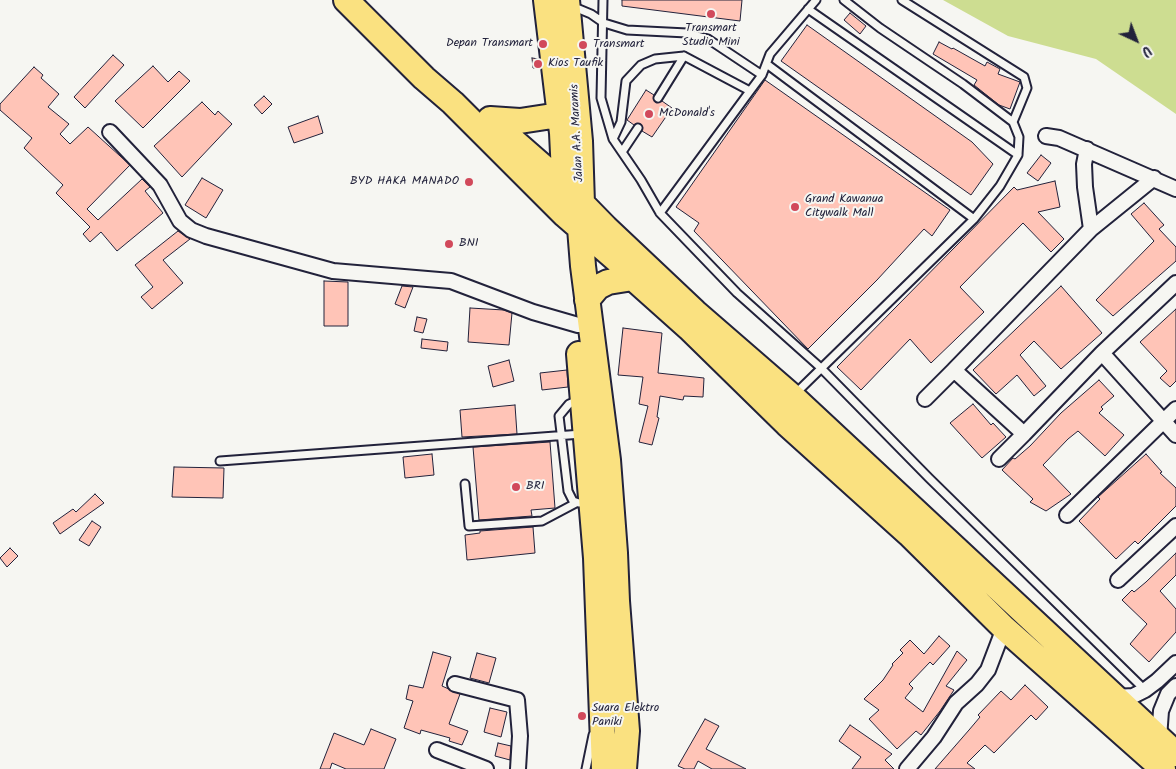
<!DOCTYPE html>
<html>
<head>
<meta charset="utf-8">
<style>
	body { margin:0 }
	#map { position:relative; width:1176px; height:769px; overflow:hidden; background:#f6f6f2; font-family:Kalam,sans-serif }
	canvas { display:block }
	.north { position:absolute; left:1111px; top:15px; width:50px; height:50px; -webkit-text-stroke:4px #f6f6f2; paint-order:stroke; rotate:137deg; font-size:14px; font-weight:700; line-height:20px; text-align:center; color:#22223b }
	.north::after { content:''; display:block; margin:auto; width:18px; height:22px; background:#22223b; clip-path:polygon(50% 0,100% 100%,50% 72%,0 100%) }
</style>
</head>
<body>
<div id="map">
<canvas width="1176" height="769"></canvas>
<div class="north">U</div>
</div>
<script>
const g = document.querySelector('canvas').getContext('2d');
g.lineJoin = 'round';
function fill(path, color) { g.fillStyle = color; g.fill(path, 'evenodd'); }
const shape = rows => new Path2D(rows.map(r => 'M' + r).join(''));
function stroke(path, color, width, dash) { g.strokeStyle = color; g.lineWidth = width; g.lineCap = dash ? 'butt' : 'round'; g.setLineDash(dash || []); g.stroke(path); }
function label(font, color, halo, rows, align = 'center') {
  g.font = font + ' Kalam,sans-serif'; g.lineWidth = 4; g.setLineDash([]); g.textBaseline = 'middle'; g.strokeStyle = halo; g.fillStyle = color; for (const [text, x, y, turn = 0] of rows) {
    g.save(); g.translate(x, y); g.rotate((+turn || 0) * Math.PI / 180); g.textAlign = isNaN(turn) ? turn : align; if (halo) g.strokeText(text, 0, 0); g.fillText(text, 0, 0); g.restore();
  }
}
fill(shape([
	[943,0,1176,0,1176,114,1096,59,1008,36]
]), '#cddd91');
const building = shape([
	[622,0,742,0,740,21,622,6,622,0],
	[850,13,866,26,860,34,844,20,850,13],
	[807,25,972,142,993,164,971,195,781,61,807,25],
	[939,42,952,49,953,48,985,66,987,62,1000,69,998,74,1020,82,1010,109,999,105,974,85,977,80,933,54,939,42],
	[113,55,124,65,85,108,74,97,113,55],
	[532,58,539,59,540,68,533,68,532,58],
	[153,66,168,82,179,71,190,81,143,128,115,101,153,66],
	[34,67,43,75,41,78,59,94,48,107,69,124,60,134,70,144,88,127,130,165,87,209,98,220,142,179,150,187,145,191,163,213,117,251,101,232,90,242,83,234,90,227,56,193,63,185,24,148,32,138,0,110,0,104,34,67],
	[765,80,950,210,932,236,924,229,877,280,808,349,694,231,699,223,676,207,765,80],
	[646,90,654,95,655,102,662,101,672,108,652,137,642,131,641,124,634,125,627,120,646,90],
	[264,96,272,104,262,114,254,105,264,96],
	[202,102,215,115,218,111,232,124,182,177,154,146,202,102],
	[318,116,323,133,294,143,288,127,318,116],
	[1041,155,1051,163,1038,181,1027,173,1041,155],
	[202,178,223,190,206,218,185,205,202,178],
	[1055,181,1060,207,1038,212,1064,239,1051,252,1023,223,960,287,984,312,931,363,910,339,861,390,837,367,1014,187,1017,190,1055,181],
	[1144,203,1164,225,1159,229,1176,247,1176,261,1113,316,1096,300,1154,241,1131,214,1144,203],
	[178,231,190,239,163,260,183,283,152,309,141,297,153,287,135,265,178,231],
	[324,281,348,282,348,326,324,326,324,281],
	[402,286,413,287,405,308,395,304,402,286],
	[1061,286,1102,333,1061,369,1034,341,1020,355,1046,386,1034,396,1017,375,996,394,973,370,1061,286],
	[470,308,504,310,512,313,509,345,468,342,470,308],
	[1176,309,1176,381,1170,387,1160,378,1167,371,1140,342,1176,309],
	[417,317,427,319,423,333,414,331,417,317],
	[623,328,662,333,658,373,704,378,703,397,684,396,683,400,660,396,657,417,659,418,652,445,639,442,648,406,639,404,643,377,618,375,623,328],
	[422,339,448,342,447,351,421,348,422,339],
	[509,360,514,381,493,387,488,366,509,360],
	[567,370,568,387,542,390,540,373,567,370],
	[1099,380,1114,396,1101,407,1103,409,1099,413,1124,435,1105,456,1078,431,1068,439,1043,465,1071,494,1046,511,1030,502,1033,499,1002,470,1013,458,1015,459,1030,446,1061,413,1099,380],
	[973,404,991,425,993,423,1006,437,982,458,950,423,973,404],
	[515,405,517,434,462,437,460,410,515,405],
	[550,442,555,508,531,510,532,516,479,520,473,447,550,442],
	[432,454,434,475,405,478,403,457,432,454],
	[1146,454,1162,472,1160,473,1176,488,1176,506,1138,544,1135,541,1116,559,1079,521,1100,499,1098,497,1146,454],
	[174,467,224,468,223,498,172,497,174,467],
	[95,494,104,503,60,534,53,523,73,509,76,512,95,494],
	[92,521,101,527,89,546,79,540,92,521],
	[533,527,535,553,467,560,465,535,480,533,480,531,533,527],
	[10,548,18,556,7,567,0,558,10,548],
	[1176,553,1176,575,1160,591,1176,609,1176,632,1149,662,1130,644,1147,624,1122,600,1132,590,1134,592,1146,582,1176,553],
	[939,636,950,646,933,665,930,662,909,684,913,688,905,698,923,712,957,651,967,660,946,686,954,690,940,711,921,735,916,731,897,749,869,719,879,710,864,699,883,680,893,665,892,664,903,653,900,650,910,640,924,654,939,636],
	[433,652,451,657,442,686,460,694,449,724,468,731,462,745,449,741,450,738,421,730,420,734,404,728,413,701,406,699,409,685,423,688,433,652],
	[477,653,496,658,489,683,470,678,477,653],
	[1025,685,1048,707,1036,720,1031,715,994,753,985,745,967,763,975,769,935,769,969,730,980,717,978,715,1001,691,1011,700,1025,685],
	[490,708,507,712,501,737,484,732,490,708],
	[705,719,719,726,706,749,746,769,712,769,698,761,694,769,685,769,678,766,705,719],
	[850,725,892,754,885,760,894,769,852,769,861,757,839,741,850,725],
	[371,729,396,739,384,769,346,769,332,763,330,769,320,769,334,733,364,745,371,729],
	[498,743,511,746,510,760,495,756,498,743]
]);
fill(building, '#ffc4b7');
stroke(building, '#22223b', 1);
const lane = shape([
	[603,0,601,98,613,139],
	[902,0,1024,77,1027,88,1013,122],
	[570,9,579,9,591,14,604,23,627,30,687,33,708,39,762,75,770,54,816,0],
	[808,9,1018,155],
	[768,65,974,219],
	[762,75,750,91,684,56,655,59,641,65,626,81,621,122,613,139,641,180,660,213,737,293,821,368,929,478,1145,690],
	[658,98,684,56],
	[622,152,638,128],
	[660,213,750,91],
	[796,393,974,219,1000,186,1018,155,1019,137,1013,122,963,84,880,28,844,0],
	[220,461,582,434],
	[465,484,469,526,542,521,576,503],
	[579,503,573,501,568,491,559,416,569,404,579,400],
	[586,769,593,735]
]);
const street = shape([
	[110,132,160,185,180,221,191,230,206,236,333,271,451,281,533,312,578,325],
	[1046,136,1059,138,1176,189],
	[1087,149,1084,164,1085,187,1091,229],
	[1102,353,1176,283],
	[954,370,1091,229,1154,178],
	[925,399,954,370,1024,434,1102,353,1176,435],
	[999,459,1024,434],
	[1067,515,1176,409],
	[1118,580,1176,526],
	[455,684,517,700,520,736,518,769],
	[1115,697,1133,696,1145,690,1157,681,1176,663],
	[1159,738,1161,711,1168,694,1176,686],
	[437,750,486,769],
	[907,769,934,737,956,703,977,684,988,670,1004,628]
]);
const highway = shape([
	[346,0,424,78,453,103,565,215,618,261,633,278,689,328,787,424,909,534,1004,628,1163,769],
	[546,0,562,133,565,194],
	[567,0,580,141,582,204,580,228,583,266,608,460,615,553,617,601,627,731,624,769],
	[490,119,520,121,559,115],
	[508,136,564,185,606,228,695,312,793,397,1176,754],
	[587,300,598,287,608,282,633,278],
	[579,354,596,558,604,769]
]);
stroke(lane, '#22223b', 11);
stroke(street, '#22223b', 18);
stroke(highway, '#22223b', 28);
stroke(lane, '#f6f6f2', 7);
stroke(street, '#f6f6f2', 14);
stroke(highway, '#fae180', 24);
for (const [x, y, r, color] of [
	[711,14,5,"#d1495b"],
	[543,44,5,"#d1495b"],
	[583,45,5,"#d1495b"],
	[538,64,5,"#d1495b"],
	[649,114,5,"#d1495b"],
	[469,182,5,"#d1495b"],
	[795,207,5,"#d1495b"],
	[449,244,5,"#d1495b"],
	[516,487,5,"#d1495b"],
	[582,716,5,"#d1495b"]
]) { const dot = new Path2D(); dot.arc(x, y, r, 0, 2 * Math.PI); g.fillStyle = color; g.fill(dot); stroke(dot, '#f6f6f2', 2); }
label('12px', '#22223b', '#f6f6f2', [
	["Transmart",711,29,"center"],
	["Studio Mini",711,43,"center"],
	["Depan Transmart",533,44,"right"],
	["Transmart",593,45],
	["Kios Taufik",548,64],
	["McDonald's",659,114],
	["BYD HAKA MANADO",459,182,"right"],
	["Grand Kawanua",805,200],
	["Citywalk Mall",805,214],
	["BNI",459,244],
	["BRI",526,487],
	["Suara Elektro",592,709],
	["Paniki",592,723]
], 'left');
label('12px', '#22223b', '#f6f6f2', [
	["Jalan A.A. Maramis",578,133,-93]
]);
</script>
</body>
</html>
